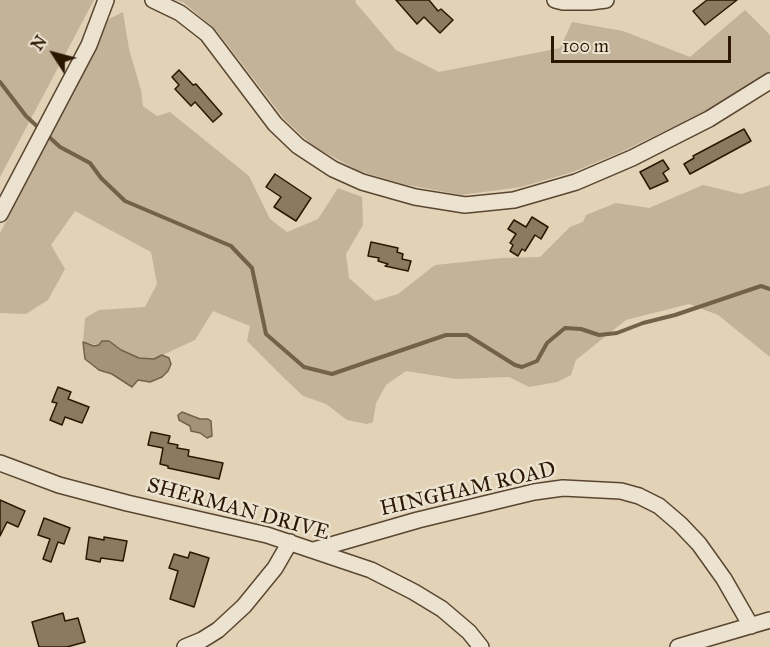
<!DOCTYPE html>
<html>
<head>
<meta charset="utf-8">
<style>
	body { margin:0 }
	#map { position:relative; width:770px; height:647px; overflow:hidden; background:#e2d3b6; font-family:"IM FELL Great Primer",serif }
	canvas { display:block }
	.north { position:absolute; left:24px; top:24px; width:60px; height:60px; -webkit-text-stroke:4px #ece2d0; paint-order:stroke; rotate:306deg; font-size:16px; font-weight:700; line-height:24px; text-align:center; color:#2c1703 }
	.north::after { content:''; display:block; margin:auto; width:21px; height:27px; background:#2c1703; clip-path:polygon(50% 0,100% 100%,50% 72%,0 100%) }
	.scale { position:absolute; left:551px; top:36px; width:180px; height:27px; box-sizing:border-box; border:3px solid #2c1703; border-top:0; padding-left:8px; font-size:18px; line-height:21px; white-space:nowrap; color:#2c1703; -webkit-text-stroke:4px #ece2d0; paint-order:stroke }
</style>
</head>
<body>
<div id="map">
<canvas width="770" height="647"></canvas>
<div class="north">N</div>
<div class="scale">100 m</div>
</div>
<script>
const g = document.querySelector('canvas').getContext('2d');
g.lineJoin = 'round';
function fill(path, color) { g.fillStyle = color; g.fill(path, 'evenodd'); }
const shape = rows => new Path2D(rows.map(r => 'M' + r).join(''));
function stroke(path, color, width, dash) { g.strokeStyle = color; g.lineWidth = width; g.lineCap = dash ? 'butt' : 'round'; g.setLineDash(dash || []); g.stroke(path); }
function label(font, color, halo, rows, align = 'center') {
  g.font = font + ' "IM FELL Great Primer",serif'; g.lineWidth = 5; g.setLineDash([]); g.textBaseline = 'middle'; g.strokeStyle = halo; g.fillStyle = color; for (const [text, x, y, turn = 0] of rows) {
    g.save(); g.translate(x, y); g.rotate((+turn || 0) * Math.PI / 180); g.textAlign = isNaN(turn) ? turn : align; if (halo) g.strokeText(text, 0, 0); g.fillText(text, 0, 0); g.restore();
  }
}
fill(shape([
	[0,0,94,0,0,177],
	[176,0,356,0,355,2,396,50,439,72,560,48,572,22,623,31,690,57,745,10,770,35,770,72,711,109,621,152,573,172,521,187,461,195,403,184,359,171,313,146,285,120,216,30,184,3],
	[123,12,129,49,141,90,143,106,157,116,170,112,249,176,270,219,287,232,318,219,338,188,362,197,363,225,346,254,349,278,375,301,398,294,435,265,502,258,540,257,570,227,583,222,586,215,616,203,649,208,703,185,741,194,770,185,770,357,718,315,689,304,626,320,576,360,571,375,557,382,529,387,509,377,456,379,406,371,386,385,376,403,373,422,367,424,347,420,326,404,303,396,284,378,247,341,250,326,213,311,195,340,154,359,139,358,121,350,83,342,85,318,99,310,145,307,157,284,151,252,75,211,51,245,65,269,48,300,26,314,0,313,0,233,109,19]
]), '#c3b398');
const water = shape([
	[102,341,109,341,121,350,139,358,154,359,162,355,169,358,171,364,168,371,162,377,150,382,138,380,132,387,112,374,99,370,85,359,83,342,94,346,99,345,102,341],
	[182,412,200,419,208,419,211,421,212,436,207,438,200,433,191,431,190,426,179,420,178,415,182,412]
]);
fill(water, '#a49379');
stroke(water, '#74614a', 1.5);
stroke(shape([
	[0,82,26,116,41,130],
	[47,135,60,147,90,163,101,178,125,201,231,246,252,268,266,334,304,367,332,374,446,335,467,335,515,365,522,367,537,361,547,343,565,328,581,329,599,335,617,333,643,323,675,315,761,286,770,289]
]), '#74614a', 4);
const building = shape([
	[396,0,429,0,438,11,441,9,453,20,440,33,424,17,417,24,396,0],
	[707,0,737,0,705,25,693,11,707,0],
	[179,70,193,85,196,84,222,114,213,122,195,102,191,106,175,89,179,85,172,77,179,70],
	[744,129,751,141,690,174,684,164,694,158,693,156,744,129],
	[663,160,669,169,663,173,668,181,650,189,640,172,663,160],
	[275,174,311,198,296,221,274,207,281,197,266,187,275,174],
	[532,217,548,227,541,239,535,235,525,251,522,249,518,256,510,251,513,245,510,243,516,234,508,229,514,220,526,227,532,217],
	[371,242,398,248,397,252,403,254,402,259,411,261,408,271,385,266,388,264,378,261,379,258,368,256,371,242],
	[58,387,71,392,68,399,89,407,82,423,65,417,62,425,50,420,57,403,52,402,58,387],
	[151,432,170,436,168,443,178,445,177,448,189,450,188,456,223,463,219,479,168,468,168,466,160,464,163,448,148,445,151,432],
	[0,500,25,511,18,527,7,522,0,536,0,500],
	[44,518,70,528,64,544,58,542,51,562,43,559,50,539,38,535,44,518],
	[89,537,104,540,104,537,127,541,123,561,101,558,100,562,86,559,89,537],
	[190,552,209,558,194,607,170,599,178,571,169,568,174,554,188,558,190,552],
	[63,613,65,621,78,618,85,642,67,647,39,647,32,622,63,613]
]);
fill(building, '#8b7960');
stroke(building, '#2c1703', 1.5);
const minor = shape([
	[153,0,180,13,207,34,275,124,298,146,333,169,362,182,415,197,465,205,514,200,576,182,632,158,709,119,770,81],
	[555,0,563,2,590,2,606,0],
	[0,214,89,45,106,0],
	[0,463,59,485,127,503,267,535,371,570,414,592,442,609,469,632,481,647],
	[314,550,418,520,534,492,563,488,621,491,639,496,659,506,680,524,699,544,724,579,751,626],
	[185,647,202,640,218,630,244,606,275,568,290,542],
	[678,647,770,620]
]);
stroke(minor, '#5a4630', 18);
stroke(minor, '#ece2d0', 15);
label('21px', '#2c1703', '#ece2d0', [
	["HINGHAM ROAD",468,490,-13],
	["SHERMAN DRIVE",238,510,15]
]);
</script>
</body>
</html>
